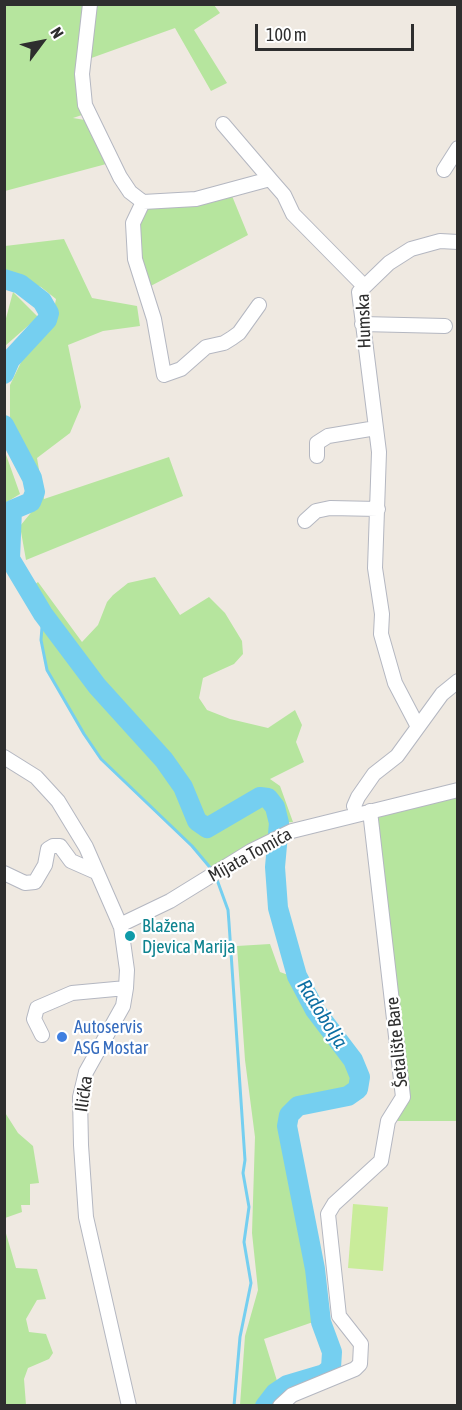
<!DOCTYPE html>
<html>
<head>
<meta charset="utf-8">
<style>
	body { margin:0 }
	#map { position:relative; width:462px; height:1410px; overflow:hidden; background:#efe9e1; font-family:"Asap Condensed",sans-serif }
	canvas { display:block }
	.frame { position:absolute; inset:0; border:6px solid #2e2e2e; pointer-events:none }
	.north { position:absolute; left:12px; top:12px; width:60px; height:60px; -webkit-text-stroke:4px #fff; paint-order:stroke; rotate:58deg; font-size:16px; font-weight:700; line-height:24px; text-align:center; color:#2e2e2e }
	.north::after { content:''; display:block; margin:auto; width:21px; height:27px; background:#2e2e2e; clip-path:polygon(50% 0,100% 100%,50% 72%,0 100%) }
	.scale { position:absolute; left:255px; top:24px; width:159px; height:27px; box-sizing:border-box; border:3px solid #2e2e2e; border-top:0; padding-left:8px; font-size:18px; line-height:21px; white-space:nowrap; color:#2e2e2e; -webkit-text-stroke:4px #fff; paint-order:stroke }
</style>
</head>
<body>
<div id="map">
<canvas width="462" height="1410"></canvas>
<div class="frame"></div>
<div class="north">N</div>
<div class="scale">100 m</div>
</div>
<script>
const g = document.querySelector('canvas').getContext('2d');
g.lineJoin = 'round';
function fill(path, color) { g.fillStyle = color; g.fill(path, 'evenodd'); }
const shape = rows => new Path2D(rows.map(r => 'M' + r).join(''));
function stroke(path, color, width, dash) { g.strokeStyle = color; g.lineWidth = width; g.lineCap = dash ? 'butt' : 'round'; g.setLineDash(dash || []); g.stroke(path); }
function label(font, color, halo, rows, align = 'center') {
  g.font = font + ' "Asap Condensed",sans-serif'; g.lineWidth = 4.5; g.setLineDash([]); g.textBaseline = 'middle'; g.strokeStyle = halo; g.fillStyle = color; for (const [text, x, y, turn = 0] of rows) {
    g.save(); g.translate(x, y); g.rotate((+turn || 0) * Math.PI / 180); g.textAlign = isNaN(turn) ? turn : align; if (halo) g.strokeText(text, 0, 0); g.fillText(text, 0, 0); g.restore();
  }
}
fill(shape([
	[5,5,214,5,220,13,194,30,227,83,211,91,175,28,83,61,80,84,82,115,73,118,91,121,110,163,5,191],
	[230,191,248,235,143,290,135,216,143,202],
	[64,239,92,298,137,306,140,326,103,331,68,345,81,407,70,433,37,458,44,499,169,457,183,496,26,560,20,526,34,509,39,493,30,461,10,417,10,385,25,354,51,325,56,299,41,287,5,273,5,246],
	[13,292,38,317,5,346,5,322],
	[4,449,20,494,5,503,4,503],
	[155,577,180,615,209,597,225,613,242,641,243,654,234,664,203,678,199,698,207,710,230,719,268,728,295,710,302,725,296,742,304,762,270,779,280,786,293,822,279,823,278,833,213,871,192,846,101,759,84,734,47,670,41,640,43,614,28,590,38,582,82,642,98,625,107,602,113,595,128,583],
	[457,790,457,1121,388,1121,401,1102,370,811],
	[270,944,280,972,291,976,307,1006,354,1077,353,1086,345,1091,298,1100,286,1111,284,1130,316,1321,264,1339,278,1384,260,1405,240,1405,245,1336,258,1290,252,1233,255,1137,245,1060,237,946],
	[4,1111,18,1133,33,1146,39,1183,30,1184,30,1205,21,1205,22,1212,5,1218],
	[5,1230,16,1268,37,1269,46,1299,37,1300,26,1319,29,1332,46,1334,53,1353,49,1359,28,1368,24,1379,26,1405,5,1405]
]), '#b6e59e');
fill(shape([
	[353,1204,388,1207,383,1271,348,1268]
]), '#c9ec9a');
stroke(shape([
	[43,614,41,640,47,670,84,734,101,759,192,846,213,871],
	[216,877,228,910,229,923,245,1160,243,1173,249,1207,244,1242,251,1283,240,1337,234,1406]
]), '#75cff0', 3);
stroke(shape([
	[4,279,20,284,42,301,49,313,47,320,10,360,4,374],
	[4,425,32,478,35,492,31,502,12,510,10,559,43,614,97,686,164,760,183,787,197,821,207,828,260,797,268,798,275,807,279,823,275,867,278,908,297,976,315,1010,353,1060,360,1077,358,1089,348,1096,298,1106,289,1115,287,1126,315,1269,321,1322,332,1352,331,1368,324,1374,287,1385,275,1393,265,1406]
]), '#75cff0', 20);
const minor = shape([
	[90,4,82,74,85,105,120,177,130,192,143,202,133,223,135,259,154,319,164,375,181,369,206,347,224,343,232,338,239,333,259,305],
	[223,124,270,179],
	[444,170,458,148],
	[143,202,196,199,270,179,284,195,293,214,363,285],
	[362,324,445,326],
	[317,456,317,443,328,436,376,428],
	[305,521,316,511,330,508,378,509],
	[417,725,395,683,381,634,382,614,375,568,379,452,359,292,389,263,411,249,440,241,458,242],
	[4,757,36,777,58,801,86,847,121,927,127,970,126,988,123,1006,86,1072,80,1097,81,1145,86,1217,129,1406],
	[357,814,354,806,358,797,374,774,397,756,442,694,458,681],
	[4,873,25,883,35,882,45,865,48,849,53,846,60,846,71,861,96,872],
	[120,925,170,901,251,851,292,831,458,790],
	[42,1035,34,1019,37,1008,72,993,126,988],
	[280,1406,292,1395,355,1369,360,1364,361,1344,339,1316,328,1214,334,1204,381,1161,388,1121,403,1097,370,811]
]);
stroke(minor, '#b4b7c1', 16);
stroke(minor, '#fff', 14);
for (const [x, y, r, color] of [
	[130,936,6,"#0f9aa8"],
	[62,1037,6,"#3f7fe0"]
]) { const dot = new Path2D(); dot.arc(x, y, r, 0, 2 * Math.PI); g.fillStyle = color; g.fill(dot); stroke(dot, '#fff', 2); }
label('18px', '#2e2e2e', '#fff', [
	["Humska",364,321,-92],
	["Mijata Tomića",250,855,-29],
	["Šetalište Bare",397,1042,-96],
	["Ilićka",84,1094,-82]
]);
label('18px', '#0d838f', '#fff', [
	["Blažena",142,926],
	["Djevica Marija",142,947]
], 'left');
label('18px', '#366cbe', '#fff', [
	["Autoservis",74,1027],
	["ASG Mostar",74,1048]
], 'left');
label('italic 20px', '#0d6fa3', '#fff', [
	["Radobolja",322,1014,58]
]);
</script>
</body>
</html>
